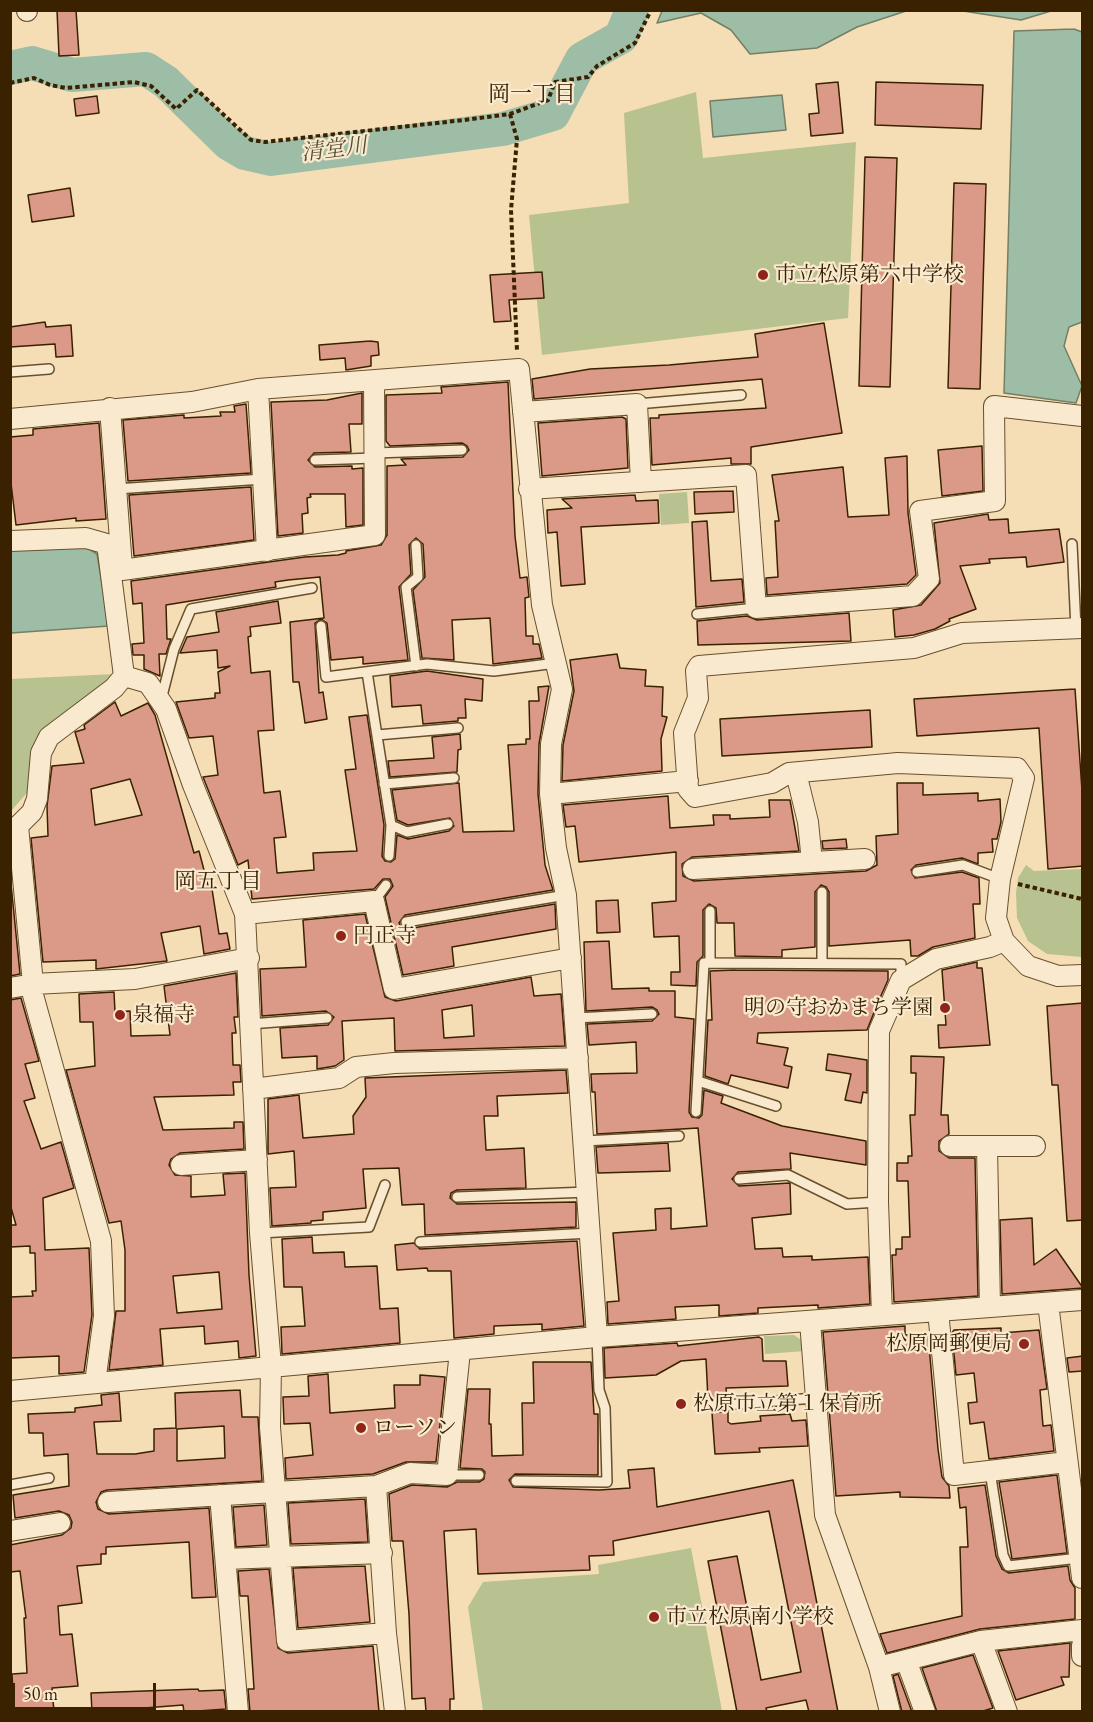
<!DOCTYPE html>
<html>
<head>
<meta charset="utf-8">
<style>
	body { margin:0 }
	#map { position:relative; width:1093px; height:1722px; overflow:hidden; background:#f5ddb5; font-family:"EB Garamond",serif }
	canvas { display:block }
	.frame { position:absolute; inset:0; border:12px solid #3a2100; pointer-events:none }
	.scale { position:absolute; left:12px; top:1683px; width:144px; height:27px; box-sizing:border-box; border:3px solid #3a2100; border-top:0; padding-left:8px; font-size:18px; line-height:21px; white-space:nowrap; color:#3a2100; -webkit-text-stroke:4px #f8e9cf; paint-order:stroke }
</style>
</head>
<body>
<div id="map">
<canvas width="1093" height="1722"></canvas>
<div class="frame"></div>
<div class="scale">50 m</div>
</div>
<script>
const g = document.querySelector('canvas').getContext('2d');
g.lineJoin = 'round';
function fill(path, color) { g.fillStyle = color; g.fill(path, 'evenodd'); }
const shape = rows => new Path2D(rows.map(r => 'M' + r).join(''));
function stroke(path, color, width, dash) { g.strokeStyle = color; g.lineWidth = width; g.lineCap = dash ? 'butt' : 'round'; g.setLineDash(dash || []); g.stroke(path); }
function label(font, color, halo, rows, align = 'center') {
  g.font = font + ' "EB Garamond","Noto Serif JP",serif'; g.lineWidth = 4.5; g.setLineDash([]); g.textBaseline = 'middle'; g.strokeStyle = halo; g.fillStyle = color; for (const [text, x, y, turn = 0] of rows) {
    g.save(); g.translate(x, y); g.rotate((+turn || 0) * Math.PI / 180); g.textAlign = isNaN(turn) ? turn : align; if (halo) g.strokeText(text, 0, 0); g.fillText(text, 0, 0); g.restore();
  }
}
fill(shape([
	[696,92,703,158,856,142,848,318,542,355,529,215,629,203,624,113],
	[687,492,689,523,661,525,659,494],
	[115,674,116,678,66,714,33,786,11,811,11,679],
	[1026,865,1034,871,1082,869,1082,957,1047,954,1028,941,1017,918,1016,893,1018,878],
	[794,1335,804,1342,805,1351,765,1354,764,1336],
	[691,1548,722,1711,483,1711,468,1607,483,1582,599,1574,598,1565]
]), '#b8c290');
const water = shape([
	[662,11,662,10,906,11,857,27,817,48,750,54,731,30,701,13,657,23,662,11],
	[963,11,1051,11,1021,20,963,11],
	[1074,29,1082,32,1082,322,1069,327,1064,346,1082,386,1076,403,1004,393,1014,31,1074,29],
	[782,95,786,130,713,137,710,101,782,95],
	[83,545,97,554,109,626,11,633,11,549,83,545]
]);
fill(water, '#9dbda7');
stroke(water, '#757f64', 1.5);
stroke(shape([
	[10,68,32,63,72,75,146,69,166,82,228,143,245,153,271,159,503,129,553,114,582,59,621,37,632,10]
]), '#9dbda7', 34);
const building = shape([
	[57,10,76,10,79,55,59,56,57,10],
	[838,82,843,133,811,136,809,114,819,113,816,84,838,82],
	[876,82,983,85,981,129,875,125,876,82],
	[97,96,99,113,76,116,74,99,97,96],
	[865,157,897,158,890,387,859,386,865,157],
	[954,183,986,184,980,389,948,388,954,183],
	[70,188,74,216,32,222,28,195,70,188],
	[542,272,544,298,509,300,511,321,494,322,490,275,542,272],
	[45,322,46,327,71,325,73,356,56,357,55,344,10,347,10,327,45,322],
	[824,323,842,433,751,447,751,464,731,464,731,458,652,465,650,418,659,418,659,415,766,408,762,379,534,399,532,379,590,369,669,365,758,357,755,334,824,323],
	[370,341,378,342,379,355,371,356,371,366,346,370,345,358,320,360,319,345,370,341],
	[508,382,515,536,520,578,527,577,529,597,525,598,526,636,533,636,533,644,539,644,542,658,493,664,490,618,452,620,454,660,422,658,413,590,425,577,423,544,416,538,409,545,411,574,399,587,408,660,363,664,363,657,331,660,327,623,321,619,315,623,319,693,323,692,327,719,305,723,299,682,293,682,290,622,324,618,320,577,288,580,275,582,276,587,166,605,167,639,171,639,166,654,159,654,160,676,144,669,144,655,133,655,132,644,144,643,142,603,133,604,131,581,305,557,338,555,346,553,346,551,381,545,387,535,387,466,406,465,401,459,463,457,469,450,467,446,462,443,390,446,386,441,386,395,442,393,441,387,508,382],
	[362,393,362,424,349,424,351,452,314,453,308,460,315,467,352,466,352,469,363,468,363,525,346,527,345,494,310,494,311,497,307,498,308,513,302,514,303,533,278,536,271,402,327,400,362,393],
	[246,404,251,473,128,481,123,420,184,415,184,418,221,416,220,412,235,412,234,406,246,404],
	[622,417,626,419,628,468,542,476,538,423,622,417],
	[99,423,106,519,76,521,76,518,16,525,10,475,10,437,33,435,33,429,99,423],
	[982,446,983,491,942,496,938,450,982,446],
	[907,456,908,513,916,575,907,584,767,595,766,578,778,577,775,521,779,521,772,475,843,467,848,517,889,515,885,458,907,456],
	[251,487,254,540,134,556,129,495,251,487],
	[733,491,734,512,695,514,694,492,733,491],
	[635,495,636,501,658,500,659,523,581,527,585,584,561,586,557,532,548,533,547,510,572,508,562,499,635,495],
	[988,514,989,520,1008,519,1009,533,1059,529,1064,562,1027,567,1026,557,989,559,990,563,960,566,976,609,949,619,950,621,935,629,914,635,895,637,893,610,921,605,940,583,934,523,988,514],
	[707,521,711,581,742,579,744,602,696,607,692,522,707,521],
	[278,601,281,623,250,627,251,636,248,637,251,673,270,671,274,730,258,731,264,793,280,791,286,837,274,838,277,873,314,870,313,853,357,851,345,770,356,769,349,717,367,715,384,825,382,856,385,861,391,862,395,859,397,835,408,839,449,831,454,826,450,818,408,825,397,820,392,790,459,783,463,832,514,831,508,745,526,744,526,739,530,739,529,701,539,701,538,687,549,686,539,744,538,794,545,865,553,890,405,915,399,923,401,927,407,929,555,904,556,929,452,947,454,966,403,975,385,897,393,886,390,879,383,879,374,889,252,899,248,860,238,865,203,777,218,775,213,736,189,738,176,702,215,698,215,693,220,693,218,672,230,666,218,668,217,650,180,653,187,637,219,632,216,612,278,601],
	[849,613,851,641,698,645,697,621,747,616,757,620,849,613],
	[617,654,620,668,646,670,645,686,663,687,662,716,667,717,661,739,662,771,562,781,563,745,574,691,570,660,617,654],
	[427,671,483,679,482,701,465,699,466,718,458,718,458,721,423,724,421,705,392,707,390,676,427,671],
	[1075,689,1083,805,1083,866,1048,869,1039,728,917,736,914,699,1075,689],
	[115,702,121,716,148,703,155,715,194,853,199,851,209,889,212,889,219,934,227,933,230,949,204,954,200,926,161,933,167,961,96,969,96,960,43,962,31,838,48,836,47,806,52,766,84,763,75,732,85,729,84,725,115,702],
	[130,779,142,815,95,825,91,789,130,779],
	[870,710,872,747,722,756,720,719,870,710],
	[460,734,461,749,458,750,457,772,390,777,388,761,434,758,432,737,460,734],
	[897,783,923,783,923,795,978,793,978,801,1000,799,1001,822,997,839,992,839,993,852,978,853,978,864,962,858,916,865,911,870,915,878,962,872,979,878,980,904,973,904,975,938,933,947,918,956,911,956,910,940,829,946,829,892,826,887,821,885,815,892,815,947,782,950,782,957,735,956,734,923,717,923,716,908,709,904,703,910,703,956,697,962,696,986,671,985,671,972,680,972,679,936,654,937,652,903,676,901,676,852,579,862,575,826,566,827,563,805,668,796,670,828,714,825,713,815,730,815,730,819,770,817,769,800,790,800,799,851,692,857,682,864,683,876,694,881,866,871,877,865,876,836,898,834,897,783],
	[846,839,847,848,823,849,822,841,846,839],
	[10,874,20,974,10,976,10,874],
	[618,900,620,932,597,933,596,901,618,900],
	[365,914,385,997,396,1001,531,977,534,996,561,994,565,1046,395,1051,394,1018,342,1021,344,1060,335,1066,317,1069,317,1056,282,1058,280,1028,328,1025,334,1017,326,1011,262,1016,260,969,306,967,303,920,365,914],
	[472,1005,474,1036,444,1038,442,1010,472,1005],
	[609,941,612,989,649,988,649,991,675,991,675,1017,694,1019,689,1112,692,1117,699,1118,702,1115,704,1090,723,1096,721,1103,782,1126,866,1141,866,1165,790,1153,791,1169,738,1172,732,1179,739,1186,790,1183,791,1214,752,1218,755,1249,782,1248,783,1257,812,1256,812,1260,868,1257,870,1304,818,1308,818,1305,758,1308,758,1313,719,1316,719,1305,675,1307,676,1319,608,1324,607,1302,619,1301,613,1233,656,1230,655,1209,671,1208,671,1229,707,1226,698,1128,597,1134,595,1092,592,1092,591,1074,637,1073,636,1042,589,1045,587,1024,652,1021,659,1014,657,1010,652,1007,586,1011,584,942,609,941],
	[977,962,977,968,982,968,990,1045,939,1048,938,1025,946,1025,942,970,977,962],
	[735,970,888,971,888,980,880,998,875,998,875,1010,867,1030,758,1033,757,1043,788,1048,784,1065,792,1067,788,1088,731,1075,728,1084,705,1076,708,1020,712,1020,710,971,735,970],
	[236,973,238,1017,234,1017,236,1033,232,1033,233,1065,240,1065,241,1082,233,1082,234,1095,154,1097,163,1130,234,1128,234,1122,243,1122,244,1149,180,1153,171,1159,169,1165,175,1175,191,1176,191,1197,225,1195,223,1174,245,1173,249,1275,256,1356,239,1358,238,1341,205,1344,204,1326,160,1329,163,1365,109,1370,116,1311,125,1311,125,1250,121,1221,109,1223,66,1070,95,1066,93,1022,80,1022,79,994,114,992,115,1012,130,1011,131,1036,170,1035,164,986,236,973],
	[219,1272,222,1309,177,1313,173,1276,219,1272],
	[21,998,39,1061,25,1064,35,1098,24,1101,41,1149,61,1142,74,1188,43,1198,45,1250,89,1248,92,1315,84,1372,59,1374,59,1356,10,1358,10,1297,33,1296,32,1291,36,1291,35,1253,30,1253,30,1246,10,1247,10,1225,16,1225,10,1204,10,1000,21,998],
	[1083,1003,1083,1220,1067,1221,1058,1085,1052,1085,1047,1006,1083,1003],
	[828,1054,867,1060,867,1093,863,1092,861,1103,845,1100,851,1074,826,1070,828,1054],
	[911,1056,944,1057,941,1115,948,1115,949,1134,939,1141,939,1151,949,1158,975,1158,978,1296,894,1302,892,1255,896,1255,896,1249,902,1249,902,1237,910,1237,908,1181,897,1181,897,1163,908,1163,908,1156,912,1156,910,1115,915,1115,916,1073,911,1073,911,1056],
	[566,1070,568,1093,497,1096,498,1116,484,1116,486,1150,524,1148,526,1188,457,1190,451,1193,450,1198,457,1204,576,1202,576,1227,425,1235,424,1204,402,1205,399,1168,363,1169,366,1208,323,1212,323,1220,311,1221,311,1223,272,1226,270,1188,296,1187,294,1151,268,1154,268,1099,299,1095,303,1138,354,1134,353,1116,366,1097,365,1078,566,1070],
	[668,1143,670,1171,598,1173,596,1147,668,1143],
	[1032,1218,1034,1265,1056,1249,1083,1288,1002,1294,1000,1220,1032,1218],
	[312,1237,313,1253,344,1252,345,1267,377,1266,380,1309,398,1308,400,1343,282,1354,281,1327,305,1326,302,1287,284,1287,282,1239,312,1237],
	[577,1241,584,1326,542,1330,542,1324,494,1326,494,1334,454,1338,451,1271,428,1271,427,1268,397,1270,395,1245,414,1243,420,1249,577,1241],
	[905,1326,905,1335,928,1334,938,1449,942,1477,949,1486,950,1498,900,1497,900,1492,836,1496,823,1332,905,1326],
	[1001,1328,1001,1333,1039,1330,1047,1389,1040,1390,1043,1426,1051,1425,1054,1451,989,1459,984,1422,970,1424,968,1403,977,1402,974,1373,956,1375,952,1333,954,1330,1001,1328],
	[759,1337,762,1339,763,1361,786,1361,788,1386,726,1388,727,1398,708,1400,706,1359,681,1361,656,1375,605,1378,604,1348,677,1343,678,1346,759,1337],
	[1083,1356,1083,1371,1069,1372,1067,1358,1083,1356],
	[533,1362,591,1362,594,1414,598,1414,598,1475,515,1474,509,1480,513,1487,599,1490,630,1488,628,1470,654,1468,657,1507,793,1480,838,1712,809,1712,806,1700,766,1708,767,1712,737,1712,708,1561,737,1556,761,1680,801,1672,769,1511,613,1541,614,1555,589,1556,590,1570,478,1574,476,1529,444,1531,454,1699,450,1699,450,1712,426,1712,425,1698,412,1699,409,1614,403,1541,392,1541,389,1494,412,1485,447,1487,457,1482,479,1482,484,1479,485,1472,482,1469,460,1468,468,1389,490,1389,489,1424,491,1424,492,1456,523,1455,522,1403,534,1403,533,1362],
	[328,1374,330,1413,395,1408,394,1385,420,1385,420,1375,445,1377,436,1462,406,1462,373,1474,286,1479,285,1458,313,1455,310,1423,284,1424,283,1397,309,1396,308,1376,328,1374],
	[240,1390,242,1417,258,1417,262,1481,107,1490,101,1492,96,1502,98,1509,109,1514,209,1508,216,1597,192,1598,189,1542,106,1547,106,1554,101,1554,101,1564,77,1566,82,1603,58,1606,60,1635,72,1634,78,1686,52,1688,54,1712,14,1712,12,1674,27,1673,24,1618,26,1618,20,1571,10,1572,10,1545,62,1535,71,1528,72,1522,69,1515,59,1511,15,1518,13,1495,69,1486,68,1454,44,1456,43,1433,29,1433,28,1414,75,1412,75,1408,102,1405,101,1395,119,1393,121,1421,94,1422,97,1454,135,1454,154,1451,154,1429,176,1428,175,1393,240,1390],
	[224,1426,225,1458,177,1461,177,1429,224,1426],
	[728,1411,728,1422,731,1424,761,1421,760,1416,790,1414,792,1421,806,1420,808,1446,759,1448,760,1452,715,1454,712,1413,728,1411],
	[1057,1475,1067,1553,1012,1559,999,1482,1057,1475],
	[985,1485,996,1556,1002,1569,1009,1573,1068,1566,1070,1580,1075,1588,1075,1619,980,1629,887,1653,880,1634,962,1616,960,1547,968,1547,966,1507,960,1508,958,1488,985,1485],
	[365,1499,368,1542,291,1544,288,1503,365,1499],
	[264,1505,267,1545,236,1547,233,1507,264,1505],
	[365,1566,370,1622,298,1628,293,1568,365,1566],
	[269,1569,278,1648,288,1653,373,1646,379,1712,250,1712,248,1689,254,1689,248,1596,240,1596,238,1571,269,1569],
	[1070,1643,1069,1677,1061,1677,1064,1685,1016,1700,998,1651,1070,1643],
	[973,1655,993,1708,980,1712,937,1712,922,1668,973,1655],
	[898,1674,912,1712,902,1712,893,1676,898,1674],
	[198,1689,199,1691,224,1690,226,1709,184,1712,183,1705,92,1712,91,1693,198,1689]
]);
fill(building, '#db9a87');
stroke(building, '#3a2100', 1.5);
const lane = shape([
	[10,372,49,369],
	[637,404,741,395],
	[375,453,462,450],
	[315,460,375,458],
	[116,489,263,479],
	[1072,544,1076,629],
	[697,614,756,608],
	[321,626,326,677,427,664,494,671,556,663],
	[416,666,406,587,418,577,416,545],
	[367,672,391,825,389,856],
	[161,700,174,649,191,609,312,588],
	[377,735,458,728],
	[384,784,454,778],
	[391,825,407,832,448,824],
	[917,872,963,865,1000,879],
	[374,901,386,885],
	[406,922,566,895],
	[710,963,710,911],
	[822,963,822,892],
	[575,1018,652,1014],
	[250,1024,327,1018],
	[698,1081,776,1106],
	[696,1112,704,963,901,964,901,980],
	[584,1141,679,1136],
	[739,1179,788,1175,847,1204,878,1202],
	[457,1197,588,1192],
	[260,1233,369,1227,385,1185],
	[420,1242,591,1233],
	[711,1406,815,1398],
	[990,1471,1003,1555,1008,1566,1079,1558],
	[447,1475,479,1475],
	[516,1481,607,1482,605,1408,599,1390,597,1337],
	[10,1485,49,1478]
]);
const street = shape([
	[27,10,27,11],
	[258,389,267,551],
	[110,408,122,567],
	[523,412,637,404,641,482],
	[10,419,192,402,258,389,519,369,542,605,562,689,551,744,550,794,556,848,566,895,597,1337],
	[529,489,746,475,756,608,913,596,929,579,920,511,995,501,994,406,1082,416],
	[10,541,86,538,107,544,124,676,114,688,49,737,41,753,37,799,32,812,18,826,33,984],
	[122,570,375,535,374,382],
	[1082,628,962,633,914,648,699,666,696,671,698,698,684,733,688,789,695,797,772,783,789,773,898,763,1017,768,1024,778,1000,879,996,918,1004,941,1028,966,1058,976,1082,975],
	[124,676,148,683,166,709,193,785,245,914,260,1233,271,1366,270,1427,287,1641,386,1633],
	[796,773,808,822,812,862],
	[550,794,688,781],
	[693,869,865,859],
	[245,914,374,901,394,989,571,958],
	[30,984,101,1241,104,1316,95,1383],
	[10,988,33,984,135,979,249,958],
	[253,1089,339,1078,356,1067,394,1063,578,1058],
	[950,1146,1035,1146],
	[987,1146,990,1307],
	[181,1165,257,1160],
	[1048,1303,1082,1578],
	[938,1311,954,1475,1067,1462],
	[882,1315,878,1202,879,1031,901,980,936,959,990,947,1004,941],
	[810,1321,825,1515,879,1667,890,1712],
	[10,1391,597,1337,1082,1300],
	[376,1486,386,1633,395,1712],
	[220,1495,238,1712],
	[108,1502,376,1486,410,1473,447,1475,460,1351],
	[10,1531,60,1523],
	[226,1559,382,1553],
	[981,1641,1007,1712],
	[1082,1645,1082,1656],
	[906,1660,925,1712],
	[879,1667,981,1641,1082,1630]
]);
stroke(lane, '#69502d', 12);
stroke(street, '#69502d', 22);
stroke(shape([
	[10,83,34,78,50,85,66,88,134,82,151,86,176,109,197,90,251,140,265,142,464,120,510,114,548,100,555,82,588,77,597,66,635,43,651,10],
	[510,114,517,139,511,210,517,351],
	[1018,884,1082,899]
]), '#3a2100', 4, [4.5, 3]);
stroke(lane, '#f8e9cf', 9);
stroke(street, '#f8e9cf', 20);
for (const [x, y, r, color] of [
	[763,275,6,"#8f2418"],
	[341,936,6,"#8f2418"],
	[945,1008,6,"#8f2418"],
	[120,1015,6,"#8f2418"],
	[1024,1344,6,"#8f2418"],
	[681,1404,6,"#8f2418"],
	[361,1428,6,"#8f2418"],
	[654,1617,6,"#8f2418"]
]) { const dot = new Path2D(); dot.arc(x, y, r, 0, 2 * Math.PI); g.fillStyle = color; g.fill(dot); stroke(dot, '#f8e9cf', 2); }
label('21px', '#3a2100', '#f8e9cf', [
	["市立松原第六中学校",775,275],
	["円正寺",353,936],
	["明の守おかまち学園",933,1008,"right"],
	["泉福寺",132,1015],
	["松原岡郵便局",1012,1344,"right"],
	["松原市立第１保育所",693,1404],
	["ローソン",373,1428],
	["市立松原南小学校",666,1617]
], 'left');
label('22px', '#3a2100', '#f8e9cf', [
	["岡一丁目",532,95],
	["岡五丁目",218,882]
]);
label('italic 22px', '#585032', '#f8e9cf', [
	["清堂川",334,150,-7]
]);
</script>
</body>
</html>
